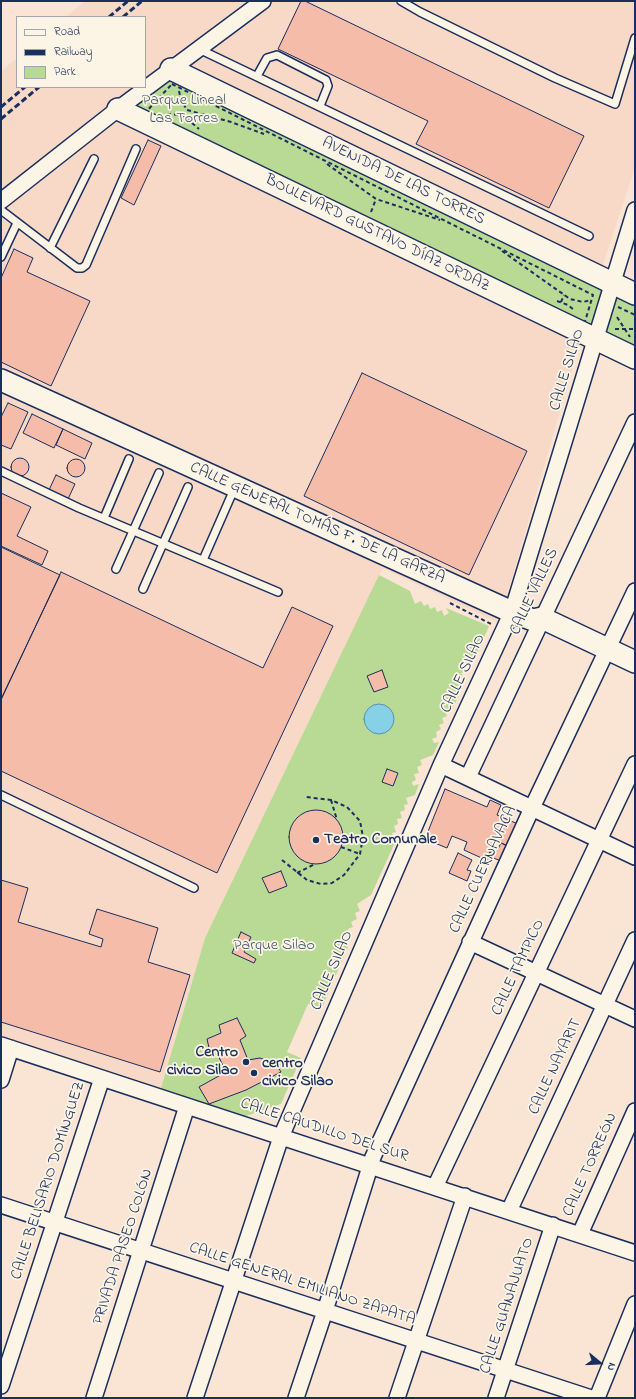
<!DOCTYPE html>
<html>
<head>
<meta charset="utf-8">
<style>
	body { margin:0 }
	#map { position:relative; width:636px; height:1399px; overflow:hidden; background:#fae4d3; font-family:"Indie Flower",sans-serif }
	canvas { display:block }
	.frame { position:absolute; inset:0; border:2px solid #1b2f5e; pointer-events:none }
	.legend { position:absolute; left:16px; top:16px; width:130px; height:72px; box-sizing:border-box; background:#fcf5e5; border:1px solid #a2a6af; margin:0; padding:5px 7px; list-style:none; font-size:12px; color:#1b2f5e }
	.legend li { display:flex; align-items:center; gap:8px; height:20px }
	.legend b { width:20px; border:1px solid #a2a6af }
	.north { position:absolute; left:580px; top:1343px; width:40px; height:40px; -webkit-text-stroke:3px #fcf5e5; paint-order:stroke; rotate:108deg; font-size:11px; font-weight:700; line-height:16px; text-align:center; color:#1b2f5e }
	.north::after { content:''; display:block; margin:auto; width:14px; height:18px; background:#1b2f5e; clip-path:polygon(50% 0,100% 100%,50% 72%,0 100%) }
</style>
</head>
<body>
<div id="map">
<canvas width="636" height="1399"></canvas>
<div class="frame"></div>
<ul class="legend">
<li><b style="height:5px;background:#fcf5e5"></b>Road</li>
<li><b style="height:5px;background:#1b2f5e"></b>Railway</li>
<li><b style="height:11px;background:#b8da94"></b>Park</li>
</ul>
<div class="north">N</div>
</div>
<script>
const g = document.querySelector('canvas').getContext('2d');
g.lineJoin = 'round';
function fill(path, color) { g.fillStyle = color; g.fill(path, 'evenodd'); }
const shape = rows => new Path2D(rows.map(r => 'M' + r).join(''));
function stroke(path, color, width, dash) { g.strokeStyle = color; g.lineWidth = width; g.lineCap = dash ? 'butt' : 'round'; g.setLineDash(dash || []); g.stroke(path); }
function label(font, color, halo, rows, align = 'center') {
  g.font = font + ' "Indie Flower",sans-serif'; g.lineWidth = 3.5; g.setLineDash([]); g.textBaseline = 'middle'; g.strokeStyle = halo; g.fillStyle = color; for (const [text, x, y, turn = 0] of rows) {
    g.save(); g.translate(x, y); g.rotate((+turn || 0) * Math.PI / 180); g.textAlign = isNaN(turn) ? turn : align; if (halo) g.strokeText(text, 0, 0); g.fillText(text, 0, 0); g.restore();
  }
}
fill(shape([
	[85,1,635,1,635,168,599,276,499,623,383,568,205,938,159,1095,1,1041,1,71,17,58,17,87,145,87,145,17,66,17]
]), '#f8d8c6');
fill(shape([
	[172,74,635,302,635,357,125,111],
	[379,575,410,591,415,604,421,601,424,606,428,604,430,609,435,607,437,612,442,610,444,616,449,613,446,608,489,626,473,663,464,667,466,671,461,673,463,677,458,680,460,685,455,687,456,692,450,695,452,699,459,696,453,707,445,712,447,716,442,718,444,723,439,725,441,729,436,732,437,737,432,739,434,743,439,742,433,755,420,760,422,765,417,767,419,773,414,774,416,780,412,782,413,786,419,784,415,795,406,798,408,804,404,805,405,810,400,812,402,818,397,819,398,824,394,826,396,832,392,833,393,837,398,836,371,895,357,904,360,911,355,913,357,919,351,922,353,927,348,929,349,934,343,936,344,940,340,943,341,946,349,944,322,1008,308,1004,287,1052,301,1058,281,1104,237,1119,159,1095,205,938]
]), '#b8da94');
const water = shape([
	'364 719a15 15 0 1 1 30 0a15 15 0 1 1-30 0Z'
]);
fill(water, '#86d1e6');
stroke(water, '#5b90b0', 1);
const building = shape([
	[301,1,305,1,584,136,549,208,416,144,428,121,278,49,301,1],
	[148,140,161,146,134,205,121,198,148,140],
	[14,249,33,258,27,272,90,301,51,386,1,362,1,278,14,249],
	[362,373,527,451,469,575,304,496,362,373],
	[8,403,28,412,11,449,1,445,1,417,8,403],
	[32,414,63,429,54,448,23,433,32,414],
	[63,429,92,443,85,459,56,445,63,429],
	'11 467a9 9 0 1 1 18 0a9 9 0 1 1-18 0Z',
	'67 468a9 9 0 1 1 18 0a9 9 0 1 1-18 0Z',
	[56,475,75,484,68,499,49,490,56,475],
	[1,493,31,507,17,536,48,551,42,565,1,546,1,493],
	[1,547,60,575,1,699,1,547],
	[61,572,263,668,292,607,333,626,217,873,1,771,1,700,61,572],
	[382,670,388,687,374,692,367,676,382,670],
	[387,769,398,773,393,786,382,782,387,769],
	[445,789,487,807,490,800,501,805,497,815,518,824,508,846,495,840,486,860,464,850,467,842,452,836,447,848,425,839,445,789],
	'289 837a27 27 0 1 1 54 0a27 27 0 1 1-54 0Z',
	[501,843,507,846,501,861,491,857,489,864,486,863,493,847,498,849,501,843],
	[458,853,472,860,467,870,471,871,467,881,449,873,458,853],
	[281,871,287,886,269,893,262,878,281,871],
	[1,880,28,888,18,922,101,947,103,939,89,934,97,909,158,928,148,962,190,975,160,1072,1,1022,1,880],
	[241,932,251,937,244,952,256,959,254,963,232,953,241,932],
	[237,1018,246,1036,240,1040,248,1060,260,1058,276,1064,281,1072,246,1090,209,1104,199,1087,226,1072,216,1051,210,1052,207,1039,221,1033,219,1025,237,1018]
]);
fill(building, '#f4bca9');
stroke(building, '#1b2f5e', 1);
const lane = shape([
	[401,1,420,12,555,78,615,104,635,38],
	[199,49,589,236],
	[257,76,267,58,277,55,326,80,328,86,320,106],
	[1,210,77,268,82,268,86,265,136,149],
	[50,248,94,159],
	[1,257,17,223],
	[1,471,79,508,278,592],
	[104,518,129,459],
	[203,560,235,487],
	[116,569,159,473],
	[143,589,188,487],
	[1,795,194,888]
]);
const street = shape([
	[1,201,118,109,263,1],
	[441,765,635,857],
	[468,777,635,422],
	[470,942,635,1019],
	[1,1045,635,1253],
	[1,1080,11,1048],
	[435,1187,635,764],
	[1,1205,591,1398],
	[509,1211,635,940],
	[580,1234,635,1111],
	[1,1386,102,1078],
	[94,1398,187,1106],
	[195,1398,281,1137,441,765,512,612,635,210],
	[296,1398,325,1311,373,1157,532,808,635,591],
	[397,1398,465,1196],
	[496,1398,553,1225],
	[597,1398,635,1304]
]);
const secondary = shape([
	[171,69,635,294],
	[118,109,635,358],
	[1,380,512,612,533,620,542,618,635,662]
]);
stroke(lane, '#1b2f5e', 10);
stroke(street, '#1b2f5e', 18);
stroke(secondary, '#1b2f5e', 24);
stroke(shape([
	[172,84,593,295,583,328,144,114,172,84],
	[179,91,181,100,187,110,231,122,264,134],
	[167,114,183,115,199,129],
	[327,164,376,199,440,220],
	[371,212,376,199],
	[502,251,570,299,583,302,591,300],
	[557,301,568,305,574,310],
	[561,302,564,295],
	[618,307,635,315],
	[617,317,630,337],
	[615,329,635,329],
	[450,603,491,624],
	[331,800,337,820],
	[341,847,360,854],
	[282,860,307,880,321,884,332,883,344,875,360,854,363,837,360,821,347,807,331,800,306,797],
	[297,873,315,864]
]), '#1b2f5e', 2, [4, 3]);
stroke(lane, '#fcf5e5', 7);
stroke(street, '#fcf5e5', 15);
stroke(secondary, '#fcf5e5', 21);
stroke(shape([
	[109,17,128,1],
	[123,17,142,1],
	[1,107,25,87],
	[1,119,39,87]
]), '#1b2f5e', 3, [6, 3]);
for (const [x, y, r, color] of [
	[316,840,4,"#1b2f5e"],
	[246,1062,4,"#1b2f5e"],
	[254,1073,4,"#1b2f5e"]
]) { const dot = new Path2D(); dot.arc(x, y, r, 0, 2 * Math.PI); g.fillStyle = color; g.fill(dot); stroke(dot, '#fcf5e5', 1.5); }
label('16px', '#425a6c', '#fcf5e5', [
	["Parque Lineal",184,101],
	["Las Torres",184,119],
	["Parque Silao",274,946]
]);
label('16px', '#1b2f5e', '#fcf5e5', [
	["AVENIDA DE LAS TORRES",403,182,26],
	["BOULEVARD GUSTAVO DÍAZ ORDAZ",377,234,26],
	["CALLE SILAO",568,370,-73],
	["CALLE GENERAL TOMÁS F. DE LA GARZA",317,524,24],
	["CALLE VALLES",535,592,-65],
	["CALLE SILAO",464,674,-65],
	["CALLE CUERNAVACA",484,870,-65],
	["CALLE TAMPICO",519,968,-65],
	["CALLE SILAO",333,971,-67],
	["CALLE NAYARIT",556,1067,-65],
	["CALLE CAUDILLO DEL SUR",324,1131,18],
	["CALLE TORREÓN",591,1165,-66],
	["CALLE BELISARIO DOMÍNGUEZ",49,1181,-72],
	["PRIVADA PASEO COLÓN",124,1247,-72],
	["CALLE GENERAL EMILIANO ZAPATA",302,1285,18],
	["CALLE GUANAJUATO",508,1306,-72]
]);
label('bold 16px', '#1b2f5e', '#fcf5e5', [
	["Teatro Comunale",324,840],
	["Centro",238,1053,"right"],
	["civico Silao",238,1071,"right"],
	["centro",262,1064],
	["civico Silao",262,1082]
], 'left');
</script>
</body>
</html>
